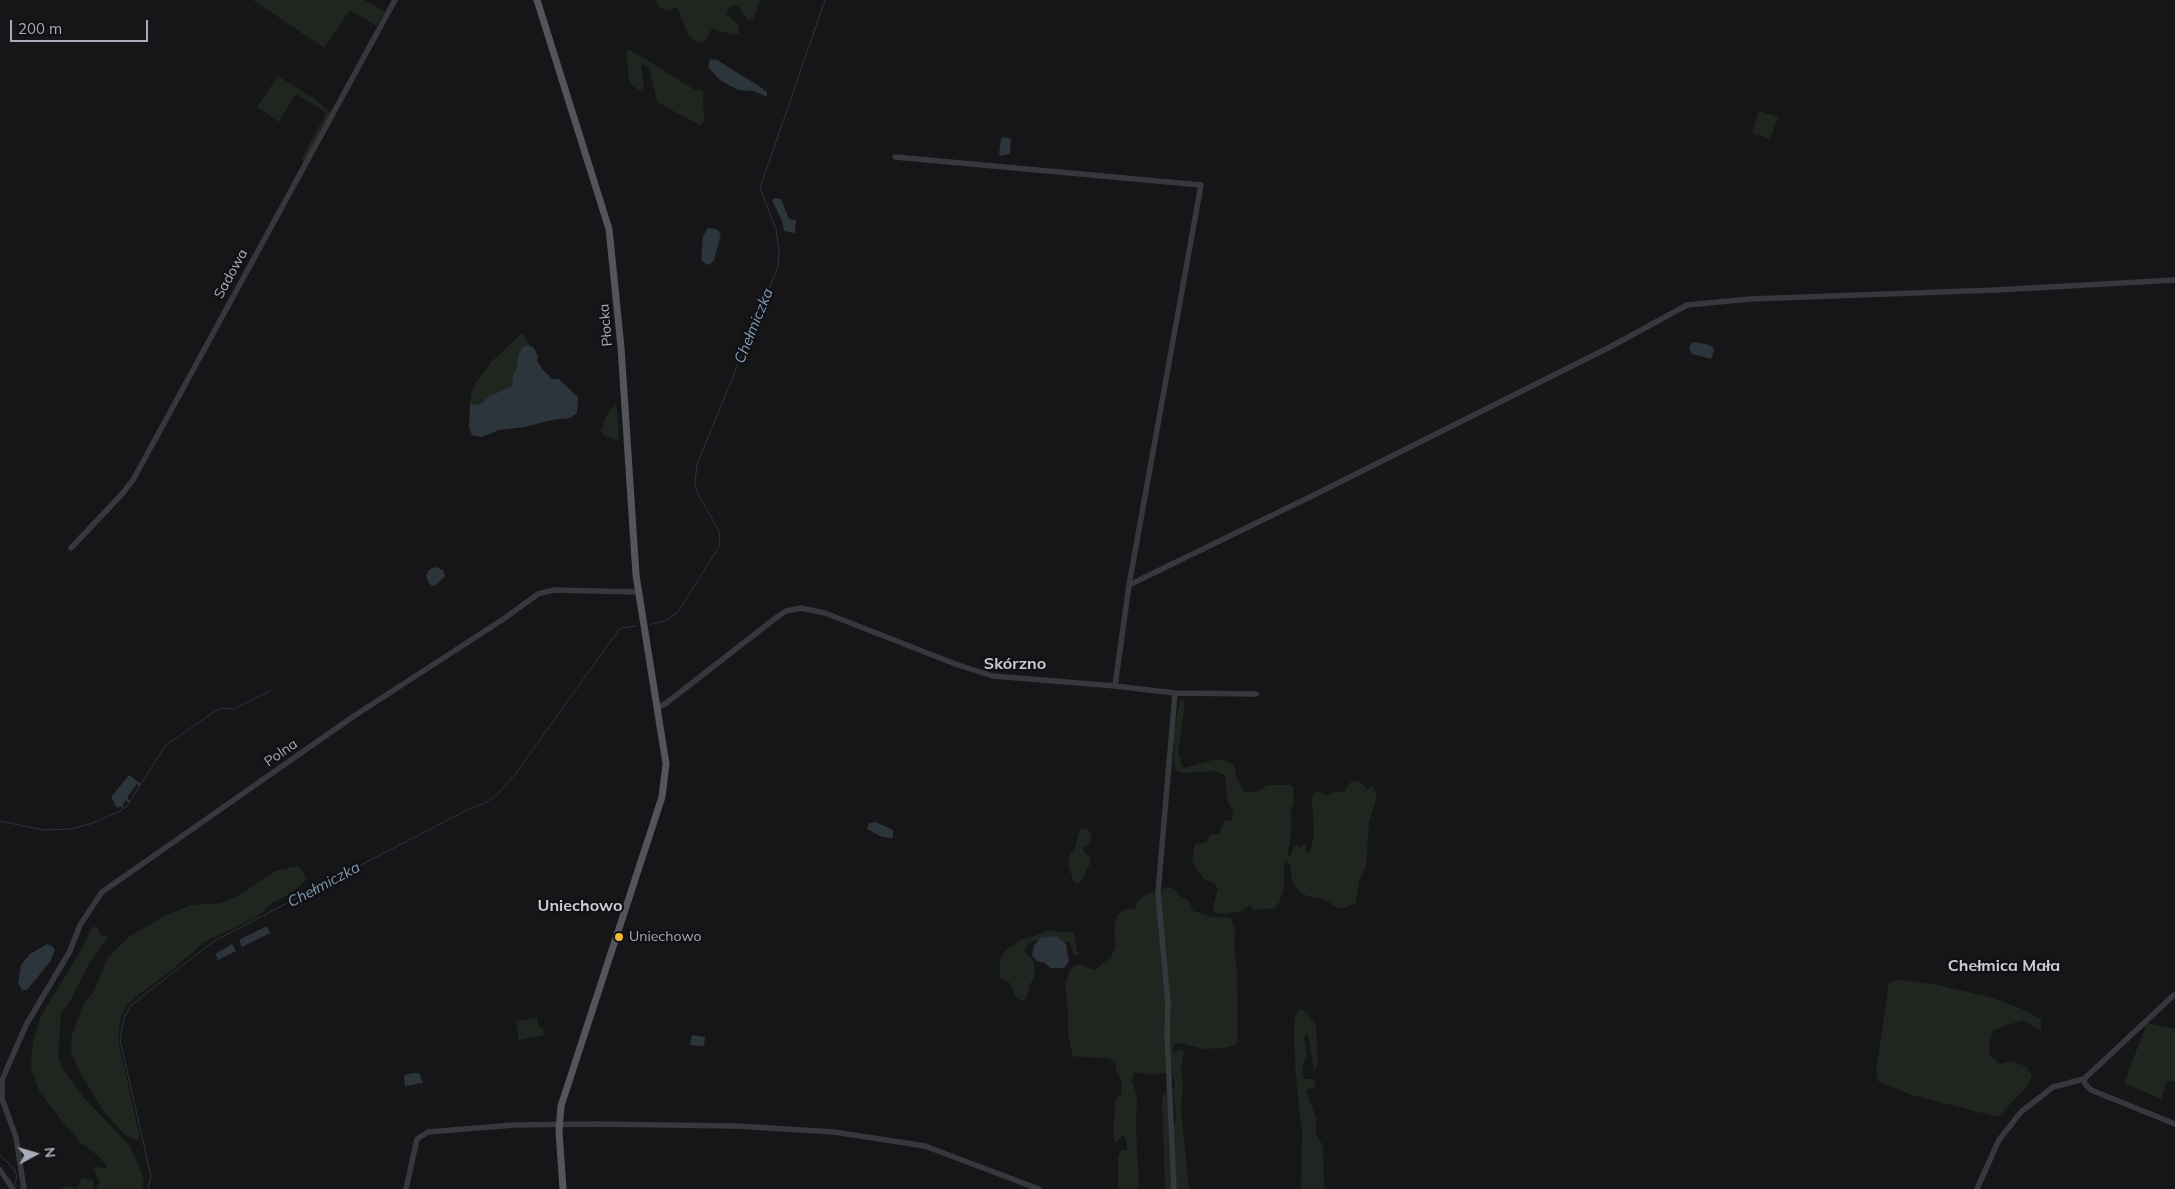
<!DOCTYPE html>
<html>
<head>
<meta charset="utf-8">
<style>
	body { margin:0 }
	#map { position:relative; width:2175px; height:1189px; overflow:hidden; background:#161618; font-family:Mulish,sans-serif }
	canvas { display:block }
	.north { position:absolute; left:10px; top:1129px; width:50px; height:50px; -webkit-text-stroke:4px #111113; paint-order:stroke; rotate:84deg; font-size:14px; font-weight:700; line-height:20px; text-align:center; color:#a8acb8 }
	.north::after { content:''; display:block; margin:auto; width:18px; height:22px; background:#a8acb8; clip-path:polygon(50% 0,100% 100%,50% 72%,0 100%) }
	.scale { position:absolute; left:10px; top:20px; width:138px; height:22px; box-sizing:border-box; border:2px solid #a8acb8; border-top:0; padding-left:6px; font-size:15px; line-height:18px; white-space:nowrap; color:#a8acb8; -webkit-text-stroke:4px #111113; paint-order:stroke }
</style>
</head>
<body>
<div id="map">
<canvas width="2175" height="1189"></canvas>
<div class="north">N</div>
<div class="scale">200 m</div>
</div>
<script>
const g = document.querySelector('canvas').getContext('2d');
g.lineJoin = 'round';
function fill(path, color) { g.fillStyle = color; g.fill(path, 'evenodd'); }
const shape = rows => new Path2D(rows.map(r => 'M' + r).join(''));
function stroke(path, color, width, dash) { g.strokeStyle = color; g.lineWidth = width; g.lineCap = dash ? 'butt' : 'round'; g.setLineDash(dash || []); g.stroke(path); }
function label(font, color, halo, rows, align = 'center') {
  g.font = font + ' Mulish,sans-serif'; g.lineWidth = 4.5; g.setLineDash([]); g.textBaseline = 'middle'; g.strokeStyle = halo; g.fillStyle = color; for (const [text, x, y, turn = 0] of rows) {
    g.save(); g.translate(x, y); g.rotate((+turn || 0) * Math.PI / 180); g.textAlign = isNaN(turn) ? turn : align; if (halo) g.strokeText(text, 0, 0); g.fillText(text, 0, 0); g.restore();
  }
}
fill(shape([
	[253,0,364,0,385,12,376,26,350,10,324,48],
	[655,0,760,0,754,18,748,21,739,7,734,5,729,8,726,14,738,24,739,33,734,35,712,29,704,41,697,43,688,35,678,9,675,8,667,11,659,7],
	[629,49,690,87,696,90,703,91,704,120,701,126,657,102,650,71,647,65,643,64,641,66,644,88,642,92,639,91,632,85,629,80,626,54],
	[278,76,313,98,331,113,304,161,301,160,326,113,296,94,279,122,257,107],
	[1759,111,1778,117,1770,139,1752,133],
	[522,333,531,346,527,345,563,418,551,420,525,427,499,430,474,406,470,404,471,395,475,383,491,362],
	[616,404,618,417,619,441,603,435,601,430,608,412],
	[1180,699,1183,699,1185,704,1178,752,1183,768,1217,759,1234,764,1237,779,1245,792,1260,791,1266,786,1272,785,1291,785,1293,788,1294,803,1290,812,1292,823,1288,853,1290,857,1294,846,1297,845,1300,848,1306,843,1306,853,1310,852,1314,836,1312,798,1314,792,1319,791,1327,796,1335,791,1344,792,1351,782,1355,780,1363,784,1367,790,1372,786,1374,788,1377,796,1369,822,1366,865,1359,882,1356,903,1343,909,1337,908,1324,899,1307,896,1299,891,1292,880,1290,865,1286,860,1284,863,1284,889,1279,903,1274,908,1255,910,1250,905,1241,911,1230,913,1219,914,1214,912,1213,906,1218,889,1215,884,1204,879,1196,869,1192,862,1193,854,1195,844,1206,843,1210,835,1214,834,1219,835,1224,821,1232,820,1233,812,1227,800,1225,775,1214,771,1182,773,1176,771,1174,760,1174,732],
	[1080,828,1087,829,1091,835,1091,842,1083,848,1085,853,1089,856,1091,862,1080,883,1074,883,1068,864,1070,854,1075,849],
	[298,866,303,871,306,879,301,885,290,894,272,903,255,918,206,941,167,974,135,997,126,1006,120,1019,118,1040,140,1138,136,1140,124,1134,102,1109,78,1069,71,1051,72,1036,83,1004,94,991,108,957,130,936,168,914,192,905,220,903,238,896,275,871],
	[1169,887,1177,890,1178,895,1189,901,1193,911,1212,917,1231,918,1235,930,1234,947,1237,968,1238,1036,1236,1045,1224,1048,1203,1049,1182,1043,1175,1044,1172,1049,1175,1053,1182,1049,1184,1053,1181,1068,1183,1083,1181,1110,1189,1189,1165,1189,1162,1099,1163,1094,1166,1092,1170,1123,1175,1126,1176,1111,1173,1094,1175,1082,1172,1072,1152,1075,1135,1072,1132,1076,1132,1082,1137,1095,1136,1131,1139,1185,1137,1189,1118,1189,1118,1157,1121,1150,1127,1150,1127,1145,1124,1134,1116,1143,1113,1137,1115,1101,1118,1096,1122,1094,1121,1080,1116,1070,1116,1063,1109,1058,1078,1057,1073,1056,1068,1034,1068,1014,1065,984,1071,968,1075,965,1080,964,1094,970,1111,957,1116,947,1114,928,1117,915,1124,910,1136,908,1137,901,1152,891,1156,894,1160,893,1163,889],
	[92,927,97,927,100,935,106,936,107,939,90,962,70,1001,61,1013,58,1057,63,1070,85,1099,130,1146,144,1179,142,1189,95,1189,100,1183,94,1169,96,1167,106,1168,106,1164,97,1155,81,1143,64,1124,40,1093,31,1067,33,1041,42,1014,84,945],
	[1051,930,1062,932,1070,931,1074,934,1078,955,1073,954,1070,943,1045,939,1033,941,1027,945,1025,951,1034,962,1035,976,1029,986,1027,997,1023,1001,1016,998,1010,983,1001,979,999,968,1001,957,1006,950,1021,940],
	[1896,979,1938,985,1989,997,2020,1008,2041,1019,2041,1032,2024,1020,1993,1030,1989,1047,1990,1056,2000,1064,2010,1061,2026,1066,2032,1076,2027,1087,1998,1117,1912,1095,1878,1081,1876,1071,1889,983],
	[1301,1008,1311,1018,1316,1027,1318,1064,1314,1071,1308,1034,1304,1036,1307,1055,1302,1069,1304,1079,1314,1079,1316,1085,1312,1089,1309,1088,1306,1091,1316,1118,1316,1133,1323,1146,1324,1189,1301,1189,1302,1132,1296,1081,1294,1036,1295,1015],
	[537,1017,539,1028,543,1028,544,1035,519,1040,516,1021],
	[2147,1023,2175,1029,2175,1081,2167,1081,2161,1099,2124,1083],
	[85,1178,94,1181,93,1189,61,1189,65,1186,78,1188,81,1179]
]), '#1e261f');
fill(shape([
	[710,59,717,60,759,86,767,92,767,97,753,91,738,90,720,80,708,67],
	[1004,137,1011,139,1010,154,1001,156,999,154,1001,139],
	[775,198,781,199,789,219,796,220,795,233,784,231,782,221,772,200],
	[708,228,716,229,721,234,714,260,710,265,704,263,701,259,703,236],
	[1692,342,1706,344,1713,347,1714,350,1711,359,1692,354,1689,349],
	[527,345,534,348,538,356,537,361,543,370,552,379,559,379,578,397,577,413,570,418,551,420,525,427,499,430,482,437,472,435,469,428,470,404,479,405,490,396,512,386,513,375,517,368,518,355,523,347],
	[435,567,443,570,445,576,436,585,432,586,428,582,426,576,429,570],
	[129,775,141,784,139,787,138,784,136,785,127,798,130,801,129,803,126,800,123,804,123,809,121,806,117,808,111,797],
	[876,822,893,830,893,838,882,837,867,829,869,823],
	[267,926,270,933,242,947,239,940],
	[1056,936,1066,944,1069,962,1064,968,1051,968,1044,963,1037,961,1032,955,1034,946,1040,938],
	[47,944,52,946,55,950,50,962,27,990,22,990,18,983,21,965,30,954],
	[232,944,236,951,218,960,215,954],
	[692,1035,705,1037,704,1046,690,1045],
	[414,1073,419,1073,423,1083,405,1086,404,1075]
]), '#2c343c');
stroke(shape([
	[651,624,665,621,678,612,720,545,719,531,697,492,695,484,697,464,778,267,779,250,776,229,760,188,825,0],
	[0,821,43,830,71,829,90,824,120,811,126,807,166,745,220,708,234,709,270,691],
	[0,1156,14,1168,17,1177,15,1184,21,1189],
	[148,1189,151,1176,120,1040,124,1018,130,1006,214,941,469,809,485,803,498,794,516,773,618,631,622,628,637,626]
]), '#2c343c', 1);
stroke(shape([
	[71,548,122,494,133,480,395,0],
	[1129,585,1316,494,1610,347,1687,305,1750,299,1996,290,2175,280],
	[1115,686,1175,693,1158,893,1168,1003,1167,1033,1174,1189],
	[1175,693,1256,694],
	[657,708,665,704,777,617,786,611,801,608,825,613,958,665,993,676,1115,686,1129,585,1201,185,895,157],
	[2084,1079,2085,1084,2091,1090,2175,1124],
	[0,1170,13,1189],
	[24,1189,16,1137,2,1099,2,1080,26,1025,70,951,80,925,102,892,354,716,505,618,538,594,554,590,639,592],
	[406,1189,417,1139,428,1132,514,1125,594,1124,736,1126,834,1132,925,1146,1039,1189],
	[1977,1189,1999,1140,2021,1112,2053,1087,2084,1079,2175,994]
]), '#37383d', 5.5);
stroke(shape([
	[537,0,609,229,621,347,636,575,666,764,662,797,561,1106,559,1131,563,1189]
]), '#53545c', 7);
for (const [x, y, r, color] of [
	[619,937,5,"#f0ba35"]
]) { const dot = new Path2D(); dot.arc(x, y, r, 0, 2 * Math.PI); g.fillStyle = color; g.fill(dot); stroke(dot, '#111113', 2); }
label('14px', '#a8acb8', '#111113', [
	["Sadowa",231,274,-61],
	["Płocka",606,325,-95],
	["Polna",281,753,-35]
]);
label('14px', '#a8acb8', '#111113', [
	["Uniechowo",629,937]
], 'left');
label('italic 15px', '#7f98b2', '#111113', [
	["Chełmiczka",754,326,-68],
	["Chełmiczka",324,885,-28]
]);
label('bold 16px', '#c9cbd4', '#111113', [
	["Skórzno",1015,664],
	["Uniechowo",580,906],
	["Chełmica Mała",2004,966]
]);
</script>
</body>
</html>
